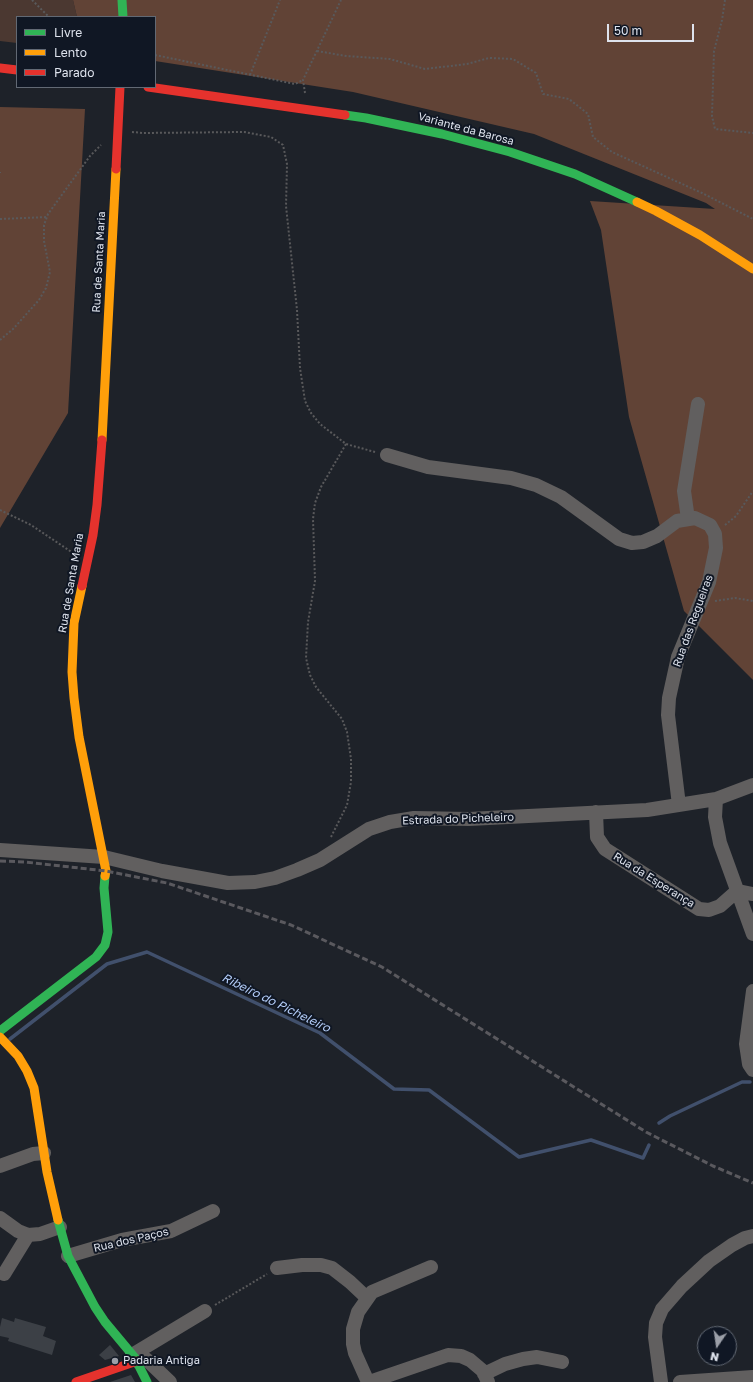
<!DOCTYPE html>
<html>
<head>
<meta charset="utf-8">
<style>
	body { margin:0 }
	#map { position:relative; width:753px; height:1382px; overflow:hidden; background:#1e2229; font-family:"Golos Text",sans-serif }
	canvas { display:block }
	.legend { position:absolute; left:16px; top:16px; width:140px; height:72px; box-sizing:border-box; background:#101724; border:1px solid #626974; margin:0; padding:5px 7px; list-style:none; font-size:12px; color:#dee3ed }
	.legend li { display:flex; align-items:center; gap:8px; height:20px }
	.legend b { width:20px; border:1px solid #626974 }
	.north { position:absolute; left:697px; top:1326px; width:40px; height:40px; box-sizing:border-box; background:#101724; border:1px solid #626974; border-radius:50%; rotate:193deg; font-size:11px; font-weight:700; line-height:16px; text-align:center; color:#dee3ed }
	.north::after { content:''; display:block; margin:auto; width:14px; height:18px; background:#9b9fa8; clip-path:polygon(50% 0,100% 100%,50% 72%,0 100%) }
	.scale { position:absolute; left:607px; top:24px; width:87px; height:18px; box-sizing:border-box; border:2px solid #dee3ed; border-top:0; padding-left:5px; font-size:12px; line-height:14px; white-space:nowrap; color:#dee3ed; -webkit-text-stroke:3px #101724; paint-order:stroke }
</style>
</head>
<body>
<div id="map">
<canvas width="753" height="1382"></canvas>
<ul class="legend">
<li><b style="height:5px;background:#30b455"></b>Livre</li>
<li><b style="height:5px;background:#ff9f0a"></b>Lento</li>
<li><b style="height:5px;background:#e5322d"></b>Parado</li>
</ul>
<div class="north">N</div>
<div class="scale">50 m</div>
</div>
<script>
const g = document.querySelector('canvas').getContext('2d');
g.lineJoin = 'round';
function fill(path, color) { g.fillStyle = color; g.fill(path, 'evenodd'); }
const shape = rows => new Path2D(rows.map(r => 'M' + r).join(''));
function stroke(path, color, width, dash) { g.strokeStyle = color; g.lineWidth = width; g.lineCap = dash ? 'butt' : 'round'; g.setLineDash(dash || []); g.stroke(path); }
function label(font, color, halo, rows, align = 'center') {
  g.font = font + ' "Golos Text",sans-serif'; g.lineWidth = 4; g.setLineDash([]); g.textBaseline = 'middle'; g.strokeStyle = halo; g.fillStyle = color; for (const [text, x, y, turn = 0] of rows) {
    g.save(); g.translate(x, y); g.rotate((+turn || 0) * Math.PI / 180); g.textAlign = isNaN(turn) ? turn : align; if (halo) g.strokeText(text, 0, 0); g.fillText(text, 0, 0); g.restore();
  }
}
fill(shape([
	[0,0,73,0,77,17,17,17,17,43,0,41]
]), '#4b3831');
fill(shape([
	[73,0,753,0,753,680,684,611,629,417,601,230,590,201,715,209,706,203,534,134,353,92,155,61,155,17,77,17],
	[0,107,85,109,68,413,0,528]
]), '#614336');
stroke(shape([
	[10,1039,107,964,147,952,320,1033,394,1089,429,1090,519,1157,591,1140,643,1158,649,1145],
	[659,1123,670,1116,742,1082,750,1082]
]), '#41506c', 3.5);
fill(shape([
	[2,1318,14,1322,15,1318,46,1327,43,1336,56,1341,52,1355,8,1341,9,1338,0,1336,0,1327],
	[110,1345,119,1356,105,1360,99,1355],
	[131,1375,135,1382,110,1382]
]), '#3c4046');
stroke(shape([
	[32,0,49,17],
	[725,0,722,20,714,51,712,116,715,129,753,133],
	[317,51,346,56,390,59,425,69,467,64,489,58,513,59,536,73,543,94,569,99,588,114,593,137,612,152,702,193,753,219],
	[155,55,295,84,303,80],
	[250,75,280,0],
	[305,93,303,80,341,0],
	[132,132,143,133,244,132,271,137,283,145,287,164,286,206,297,310,300,368,305,401,311,413,320,424,346,444,375,452],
	[0,172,0,173],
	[0,219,47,217],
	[0,340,13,329,39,300,46,288,50,272,44,241,44,225,48,214,90,156,101,145],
	[0,510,31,525,73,553],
	[725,525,736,516,753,491],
	[715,601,735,598,753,601],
	[331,837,347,805,351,782,351,759,347,732,342,719,316,687,310,675,306,658,308,622,315,581,313,519,315,503,321,487,346,444],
	[215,1305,267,1274]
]), '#59595b', 2, [2, 2]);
stroke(shape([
	[387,455,428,467,511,478,536,485,561,497,619,539,632,543,643,542,657,536,677,521,695,518,710,525,715,534,716,548,709,582,678,657,669,698,668,715,679,805],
	[688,519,684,491,698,404],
	[716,799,715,817,720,843,753,934],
	[596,812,597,837,605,849,699,909,709,910,720,906,737,891,753,894],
	[0,850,104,857,162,871,228,883,255,882,275,878,297,870,320,860,369,829,390,822,414,818,469,819,647,810,716,799,753,785],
	[753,991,746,1044,749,1064,753,1070],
	[0,1166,33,1154,44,1153],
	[0,1218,18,1231,28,1235,40,1234,60,1227],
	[68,1256,122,1240,171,1231,213,1211],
	[277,1268,302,1265,321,1265,332,1268,350,1282,367,1298],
	[4,1274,28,1235],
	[132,1355,205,1311],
	[137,1361,142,1359,146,1359,170,1382],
	[484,1374,505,1364,523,1359,537,1357,562,1362],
	[368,1382,355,1353,353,1344,353,1329,358,1312,372,1292,431,1267],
	[369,1382,448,1355,461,1356,470,1360,483,1371,488,1382],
	[661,1382,655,1337,656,1323,662,1309,682,1286,709,1261,732,1245,745,1238,753,1236],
	[680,1382,753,1377]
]), '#615f5f', 14);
stroke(shape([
	[122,0,123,17],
	[345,115,366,118,442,134,510,152,575,174,637,202],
	[0,1031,96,957,105,945,108,932,104,888,105,876],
	[58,1220,68,1256,95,1307,105,1322,135,1358,147,1382]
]), '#30b455', 9);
stroke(shape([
	[637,202,656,211,700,235,753,269],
	[102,440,116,169],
	[82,586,74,623,72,672,74,698,79,737,106,871,105,876],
	[0,1037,18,1056,27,1071,34,1088,47,1172,58,1220]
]), '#ff9f0a', 9);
stroke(shape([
	[0,68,17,70],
	[148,87,345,115],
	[116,169,120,87],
	[82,586,93,535,97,505,102,440],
	[76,1382,137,1361]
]), '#e5322d', 9);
stroke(shape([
	[0,861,25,862,106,871,167,883,291,925,382,967,646,1132,713,1166,753,1183]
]), '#5a595e', 3, [6, 3]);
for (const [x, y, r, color] of [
	[115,1361,4,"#9b9fa8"]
]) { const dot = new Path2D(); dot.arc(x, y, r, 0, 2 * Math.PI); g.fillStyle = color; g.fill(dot); stroke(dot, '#101724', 1.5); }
label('11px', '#dee3ed', '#101724', [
	["Variante da Barosa",466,129,15],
	["Rua de Santa Maria",99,262,-87],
	["Rua de Santa Maria",71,583,-80],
	["Rua das Regueiras",693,621,-70],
	["Estrada do Picheleiro",458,819,-2],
	["Rua da Esperança",654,880,32],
	["Rua dos Paços",131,1240,-13]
]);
label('11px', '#dee3ed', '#101724', [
	["Padaria Antiga",123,1361]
], 'left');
label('italic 12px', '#b4cdf9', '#101724', [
	["Ribeiro do Picheleiro",276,1003,26]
]);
</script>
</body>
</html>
